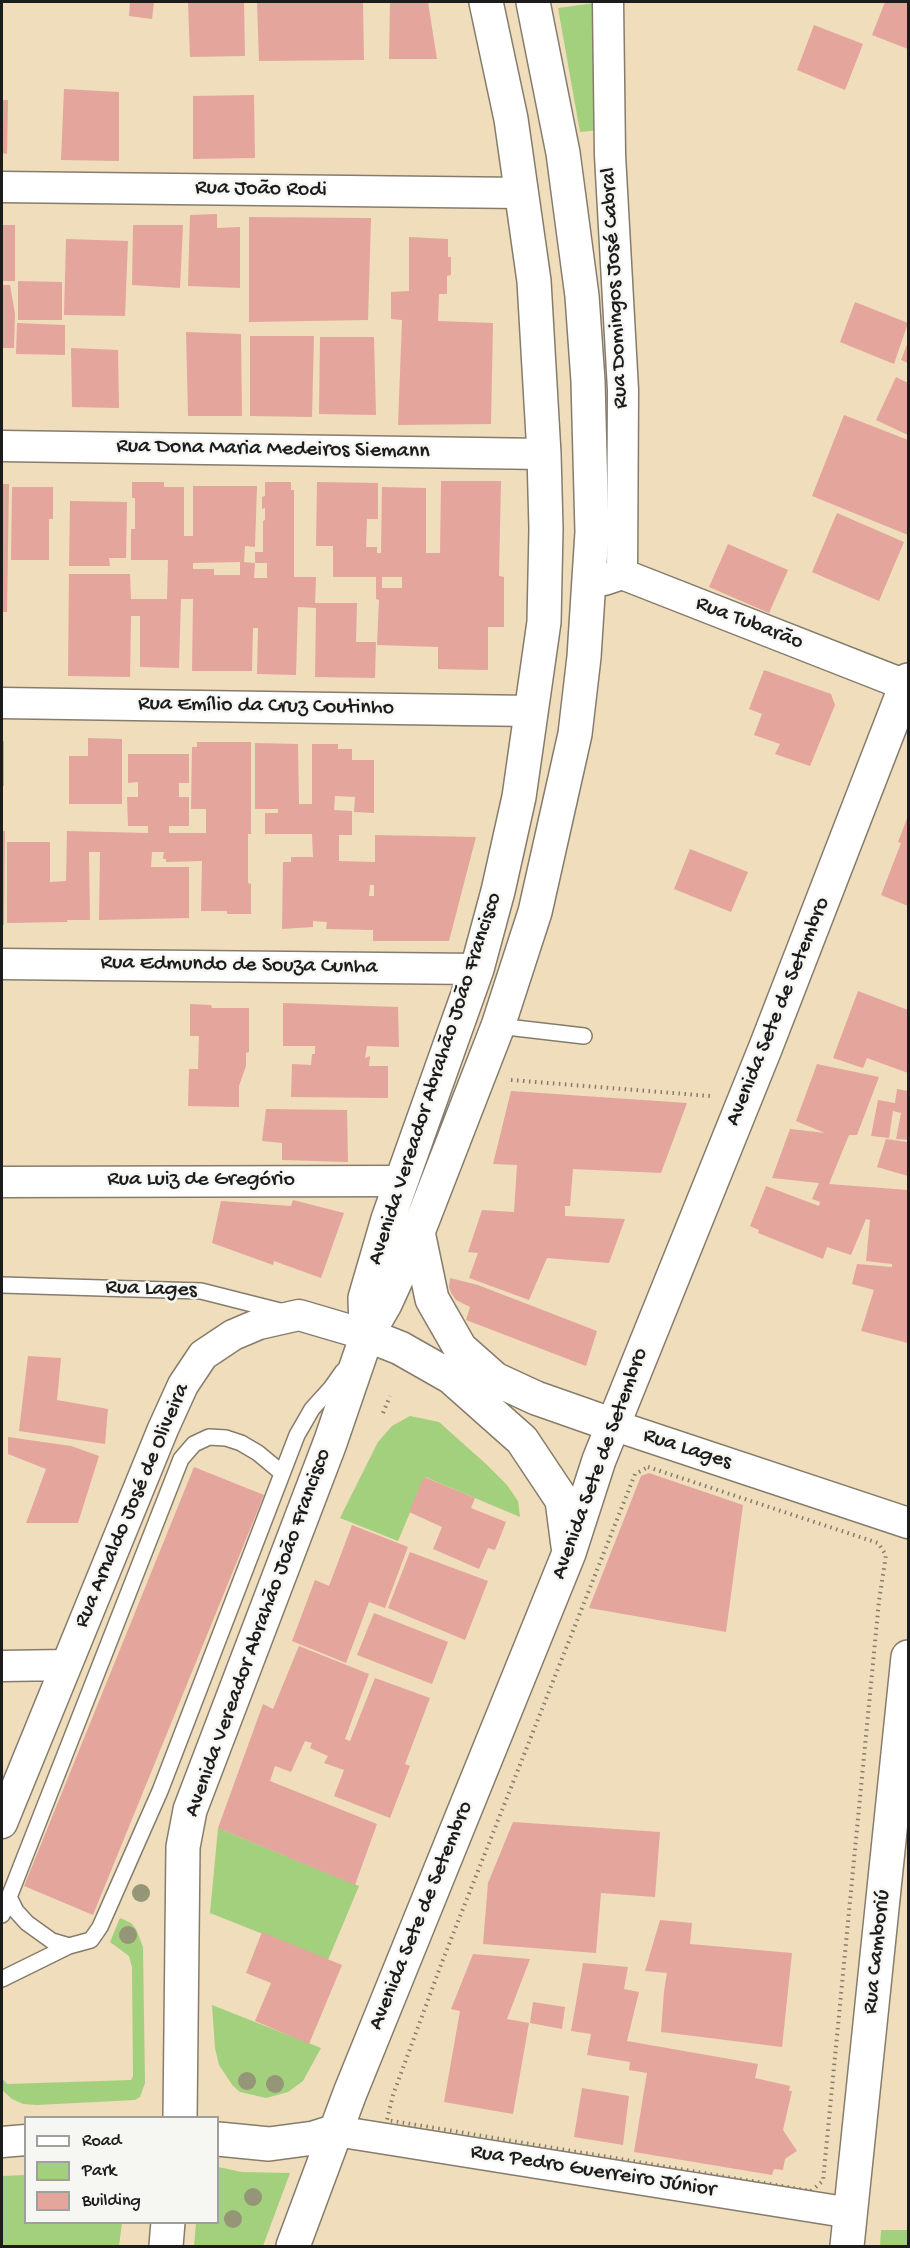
<!DOCTYPE html>
<html>
<head>
<meta charset="utf-8">
<style>
	body { margin:0 }
	#map { position:relative; width:910px; height:2248px; overflow:hidden; background:#f0ddbc; font-family:"Gochi Hand",sans-serif }
	canvas { display:block }
	.frame { position:absolute; inset:0; border:3px solid #1c1c1c; pointer-events:none }
	.legend { position:absolute; left:24px; top:2116px; width:195px; height:108px; box-sizing:border-box; background:#f6f6f2; border:2px solid #9f9f9c; margin:0; padding:8px 10px; list-style:none; font-size:18px; color:#1c1c1c }
	.legend li { display:flex; align-items:center; gap:12px; height:30px }
	.legend b { width:30px; border:2px solid #9f9f9c }
</style>
</head>
<body>
<div id="map">
<canvas width="910" height="2248"></canvas>
<div class="frame"></div>
<ul class="legend">
<li><b style="height:8px;background:#fff"></b>Road</li>
<li><b style="height:16px;background:#a3d07d"></b>Park</li>
<li><b style="height:16px;background:#e4a59d"></b>Building</li>
</ul>
</div>
<script>
const g = document.querySelector('canvas').getContext('2d');
g.lineJoin = 'round';
function fill(path, color) { g.fillStyle = color; g.fill(path, 'evenodd'); }
const shape = rows => new Path2D(rows.map(r => 'M' + r).join(''));
function stroke(path, color, width, dash) { g.strokeStyle = color; g.lineWidth = width; g.lineCap = dash ? 'butt' : 'round'; g.setLineDash(dash || []); g.stroke(path); }
function label(font, color, halo, rows, align = 'center') {
  g.font = font + ' "Gochi Hand",sans-serif'; g.lineWidth = 5; g.setLineDash([]); g.textBaseline = 'middle'; g.strokeStyle = halo; g.fillStyle = color; for (const [text, x, y, turn = 0] of rows) {
    g.save(); g.translate(x, y); g.rotate((+turn || 0) * Math.PI / 180); g.textAlign = isNaN(turn) ? turn : align; if (halo) g.strokeText(text, 0, 0); g.fillText(text, 0, 0); g.restore();
  }
}
fill(shape([
	[595,3,600,130,580,132,558,8],
	[410,1416,439,1422,486,1464,507,1485,518,1501,520,1517,425,1477,398,1541,340,1518,378,1442,392,1426],
	[218,1828,359,1886,328,1960,210,1913],
	[120,1918,131,1923,136,1929,143,1947,145,2083,140,2097,135,2100,37,2105,23,2104,12,2099,2,2090,2,2078,7,2084,131,2080,133,2076,132,1967,129,1956,110,1942],
	[212,2005,321,2048,303,2081,288,2092,266,2098,240,2092,233,2086,219,2065,215,2048],
	[218,2167,242,2172,290,2173,263,2246,194,2246,196,2223,218,2222],
	[25,2175,26,2222,122,2223,119,2246,2,2246,2,2176],
	[881,2230,908,2230,908,2246,880,2246]
]), '#a3d07d');
fill(shape([
	[130,2,154,2,152,19,129,16],
	[188,2,244,2,245,56,190,57],
	[257,2,363,2,364,60,259,61],
	[390,2,428,2,437,59,389,59],
	[885,2,908,2,908,49,872,35],
	[814,25,863,44,845,90,797,70],
	[64,89,119,92,119,161,61,160],
	[254,95,255,158,193,159,193,96],
	[2,100,8,100,7,154,2,153],
	[217,214,217,228,240,227,240,288,188,286,190,215],
	[249,217,371,218,368,320,249,322],
	[2,225,15,225,15,281,2,281],
	[133,225,183,225,180,288,132,285],
	[409,237,448,239,448,257,451,257,451,275,447,276,447,294,439,294,438,321,493,323,491,424,398,425,402,320,391,319,391,292,409,291],
	[66,239,128,241,125,316,64,315],
	[18,281,62,282,62,320,18,320],
	[2,285,10,285,15,314,14,348,2,348],
	[855,302,908,323,894,364,840,342],
	[17,323,65,325,65,355,16,354],
	[186,332,241,334,242,416,188,416],
	[250,336,314,336,312,417,250,416],
	[320,337,374,337,376,415,319,414],
	[908,342,908,363,901,360],
	[71,348,118,350,119,408,72,407],
	[896,377,908,383,908,435,876,420],
	[844,415,908,440,908,535,812,496],
	[441,481,501,481,499,576,504,577,504,627,488,627,488,670,438,669,438,647,377,645,379,600,376,599,376,577,333,577,333,546,316,546,317,482,378,483,378,519,367,519,366,547,377,547,377,553,381,553,382,487,426,488,426,553,440,553],
	[382,577,402,577,402,588,382,588],
	[132,482,164,482,164,487,184,487,184,536,193,536,193,486,257,486,255,547,245,546,244,562,255,563,254,578,267,578,267,563,255,563,255,552,263,552,263,521,265,520,265,508,262,509,262,497,265,496,265,482,291,482,291,490,294,490,294,577,316,577,315,603,357,603,356,642,376,642,375,678,315,677,316,608,298,607,296,675,257,674,258,628,253,628,252,671,192,671,193,599,181,599,179,668,140,667,140,616,131,616,130,677,68,676,69,574,130,574,131,599,167,599,168,560,131,560,131,529,135,529,135,498,132,498],
	[240,562,240,575,214,575,214,569,193,569,193,563],
	[2,484,9,484,7,612,2,612],
	[12,487,53,487,53,519,49,519,49,560,11,560],
	[70,501,127,502,126,558,109,558,110,566,69,566],
	[837,513,904,542,879,601,812,572],
	[728,544,788,570,769,613,709,587],
	[764,670,831,694,835,705,810,766,775,754,780,744,754,735,762,714,749,709],
	[88,738,122,739,122,804,69,804,69,756,88,756],
	[2,741,4,741,4,786,2,786],
	[197,742,251,742,251,834,248,834,248,883,251,884,251,914,227,914,227,911,201,911,202,861,166,862,166,859,163,859,164,852,152,852,151,867,189,867,189,918,99,920,100,852,89,852,90,920,67,920,67,922,7,923,7,842,50,842,50,882,66,881,67,831,148,833,148,826,128,826,127,797,138,797,138,782,128,783,128,754,189,754,189,783,179,783,179,797,189,797,189,826,169,826,169,833,206,833,206,809,191,809,192,747,197,747],
	[255,743,298,744,299,804,312,804,312,744,338,744,338,749,352,749,352,760,374,760,374,813,354,812,355,797,335,796,334,810,352,811,352,835,339,835,339,861,375,862,375,835,476,837,449,941,373,941,373,930,326,929,327,922,313,921,313,927,282,929,283,862,291,862,291,857,313,857,312,834,265,834,265,813,278,813,278,809,255,809],
	[370,885,374,885,374,896,369,896],
	[908,816,908,906,881,895,901,843,898,842],
	[2,831,5,831,4,925,2,925],
	[690,849,748,872,731,912,674,889],
	[858,991,908,1010,908,1073,867,1058,863,1068,833,1058],
	[283,1003,398,1007,399,1047,367,1046,365,1058,370,1056,369,1066,388,1066,388,1098,291,1097,292,1064,311,1065,312,1054,315,1054,315,1046,283,1046],
	[190,1004,211,1005,212,1008,249,1008,249,1052,246,1053,246,1066,239,1086,239,1107,188,1106,189,1069,198,1069,199,1036,190,1036],
	[817,1064,879,1077,857,1135,849,1135,829,1184,908,1190,908,1343,861,1331,874,1290,852,1284,857,1264,892,1267,892,1264,866,1261,870,1220,866,1219,851,1255,827,1247,823,1259,758,1233,759,1230,750,1226,766,1186,819,1206,820,1202,812,1199,819,1183,772,1178,790,1129,825,1133,796,1121],
	[897,1089,908,1091,908,1140,896,1139,901,1113,893,1111,889,1138,871,1136,878,1100,895,1103],
	[511,1091,687,1103,661,1173,573,1169,570,1206,565,1206,565,1216,625,1219,609,1263,547,1258,529,1300,469,1278,478,1253,468,1252,482,1210,514,1212,517,1165,493,1164],
	[266,1109,347,1110,348,1162,282,1160,282,1143,262,1141],
	[886,1139,908,1142,908,1176,877,1167],
	[293,1200,344,1213,321,1278,274,1261,273,1265,212,1243,221,1201,291,1206],
	[450,1278,478,1285,597,1331,586,1366,466,1320,470,1307,456,1300,451,1293,449,1287],
	[28,1356,61,1358,57,1400,108,1409,105,1444,19,1431],
	[8,1437,71,1446,99,1456,78,1523,26,1523,46,1469,8,1454],
	[194,1467,264,1495,93,1915,24,1886],
	[649,1473,743,1505,726,1632,589,1608,641,1476],
	[424,1477,475,1498,471,1508,506,1522,495,1550,488,1548,479,1569,433,1549,442,1527,409,1512],
	[352,1525,408,1547,385,1608,369,1602,346,1663,292,1641,315,1580,329,1586],
	[410,1552,488,1581,465,1640,388,1608],
	[374,1613,448,1642,432,1684,357,1655],
	[299,1646,369,1674,345,1739,350,1741,375,1678,430,1698,405,1764,410,1766,390,1818,334,1796,344,1770,324,1763,328,1756,310,1748,312,1743,305,1741,291,1772,275,1766,270,1781,377,1824,355,1885,218,1828,263,1704,273,1709],
	[513,1822,660,1832,655,1897,601,1893,596,1953,483,1944,488,1883],
	[660,1920,692,1923,690,1944,792,1953,782,2047,661,2032,664,1991,667,1973,645,1971],
	[262,1932,342,1965,309,2044,255,2021,271,1983,246,1973],
	[473,1954,530,1959,507,2019,529,2023,513,2114,444,2102,460,2011,451,2009],
	[583,1963,628,1967,624,1989,639,1992,627,2041,758,2064,755,2078,790,2086,789,2091,792,2091,783,2130,797,2151,785,2159,783,2170,774,2169,772,2175,634,2152,647,2073,629,2070,630,2062,587,2055,591,2034,571,2031],
	[533,2002,565,2007,562,2029,530,2023],
	[582,2088,629,2096,623,2145,574,2137]
]), '#e4a59d');
const service = shape([
	[498,1026,584,1036],
	[2,1285,201,1291,284,1312],
	[9,1897,16,1911,27,1923,52,1941,69,1946],
	[2,1915,181,1459,194,1444,209,1437,226,1438,241,1443,258,1453,282,1473],
	[2,1979,69,1946,91,1940,100,1927,160,1791,297,1435,312,1409,331,1388,343,1371]
]);
const minor = shape([
	[608,2,610,155,623,390,622,574],
	[2,187,521,193],
	[2,446,544,454],
	[604,580,622,574,908,686],
	[2,703,531,711],
	[2,964,477,969],
	[2,1182,401,1181],
	[613,1425,908,1523],
	[2,1666,66,1665],
	[2,1823,163,1429,183,1385,203,1355,233,1335,259,1324,299,1315,367,1335],
	[336,2131,851,2213],
	[2,2142,26,2140]
]);
const tertiary = shape([
	[847,2246,908,1657]
]);
const primary = shape([
	[418,1232,432,1299,460,1348,495,1379,536,1398,613,1425],
	[366,1329,365,1298,388,1219,477,969,498,891,519,797,544,622,546,529,544,454,534,281,511,119,486,2],
	[367,1335,400,1348,451,1377,522,1440,562,1500,568,1546],
	[180,2118,183,1847,190,1810,330,1443,367,1335,385,1304,418,1232,498,1026,535,912,575,734,584,657,592,532,588,381,582,296,563,153,533,2],
	[218,2139,269,2144,314,2138,336,2131],
	[166,2246,168,2222],
	[293,2246,350,2093,569,1553,599,1460,765,1049,908,680]
]);
stroke(service, '#867c6c', 18);
stroke(minor, '#867c6c', 33);
stroke(tertiary, '#867c6c', 36);
stroke(primary, '#867c6c', 36);
stroke(shape([
	[511,1080,710,1096],
	[383,1413,390,1396],
	[648,1467,878,1543,886,1555,879,1601,823,2181,811,2191,387,2120,393,2095,442,1962,635,1474,648,1467]
]), '#867c6c', 4, [1.5, 4.5]);
stroke(service, '#fff', 15);
stroke(minor, '#fff', 30);
stroke(tertiary, '#fff', 33);
stroke(primary, '#fff', 33);
g.fillStyle = '#959677';
for (const [x, y] of [
	[141,1893],
	[128,1935],
	[247,2081],
	[275,2084],
	[253,2197],
	[233,2219]
]) { g.beginPath(); g.arc(x, y, 9, 0, 2 * Math.PI); g.fill(); }
label('22px', '#1c1c1c', '#f6f6f2', [
	["Rua João Rodi",261,190,1],
	["Rua Domingos José Cabral",616,288,-93],
	["Rua Dona Maria Medeiros Siemann",273,450,1],
	["Rua Tubarão",749,624,21],
	["Rua Emílio da Cruz Coutinho",266,707,1],
	["Rua Edmundo de Souza Cunha",239,966,1],
	["Avenida Sete de Setembro",779,1012,-68],
	["Avenida Vereador Abrahão João Francisco",436,1079,-72],
	["Rua Luiz de Gregório",201,1181],
	["Rua Lages",151,1290,2],
	["Rua Lages",687,1450,18],
	["Avenida Sete de Setembro",601,1464,-70],
	["Rua Arnaldo José de Oliveira",133,1506,-67],
	["Avenida Vereador Abrahão João Francisco",259,1633,-70],
	["Avenida Sete de Setembro",422,1916,-68],
	["Rua Camboriú",878,1952,-84],
	["Rua Pedro Guerreiro Júnior",593,2172,9]
]);
</script>
</body>
</html>
